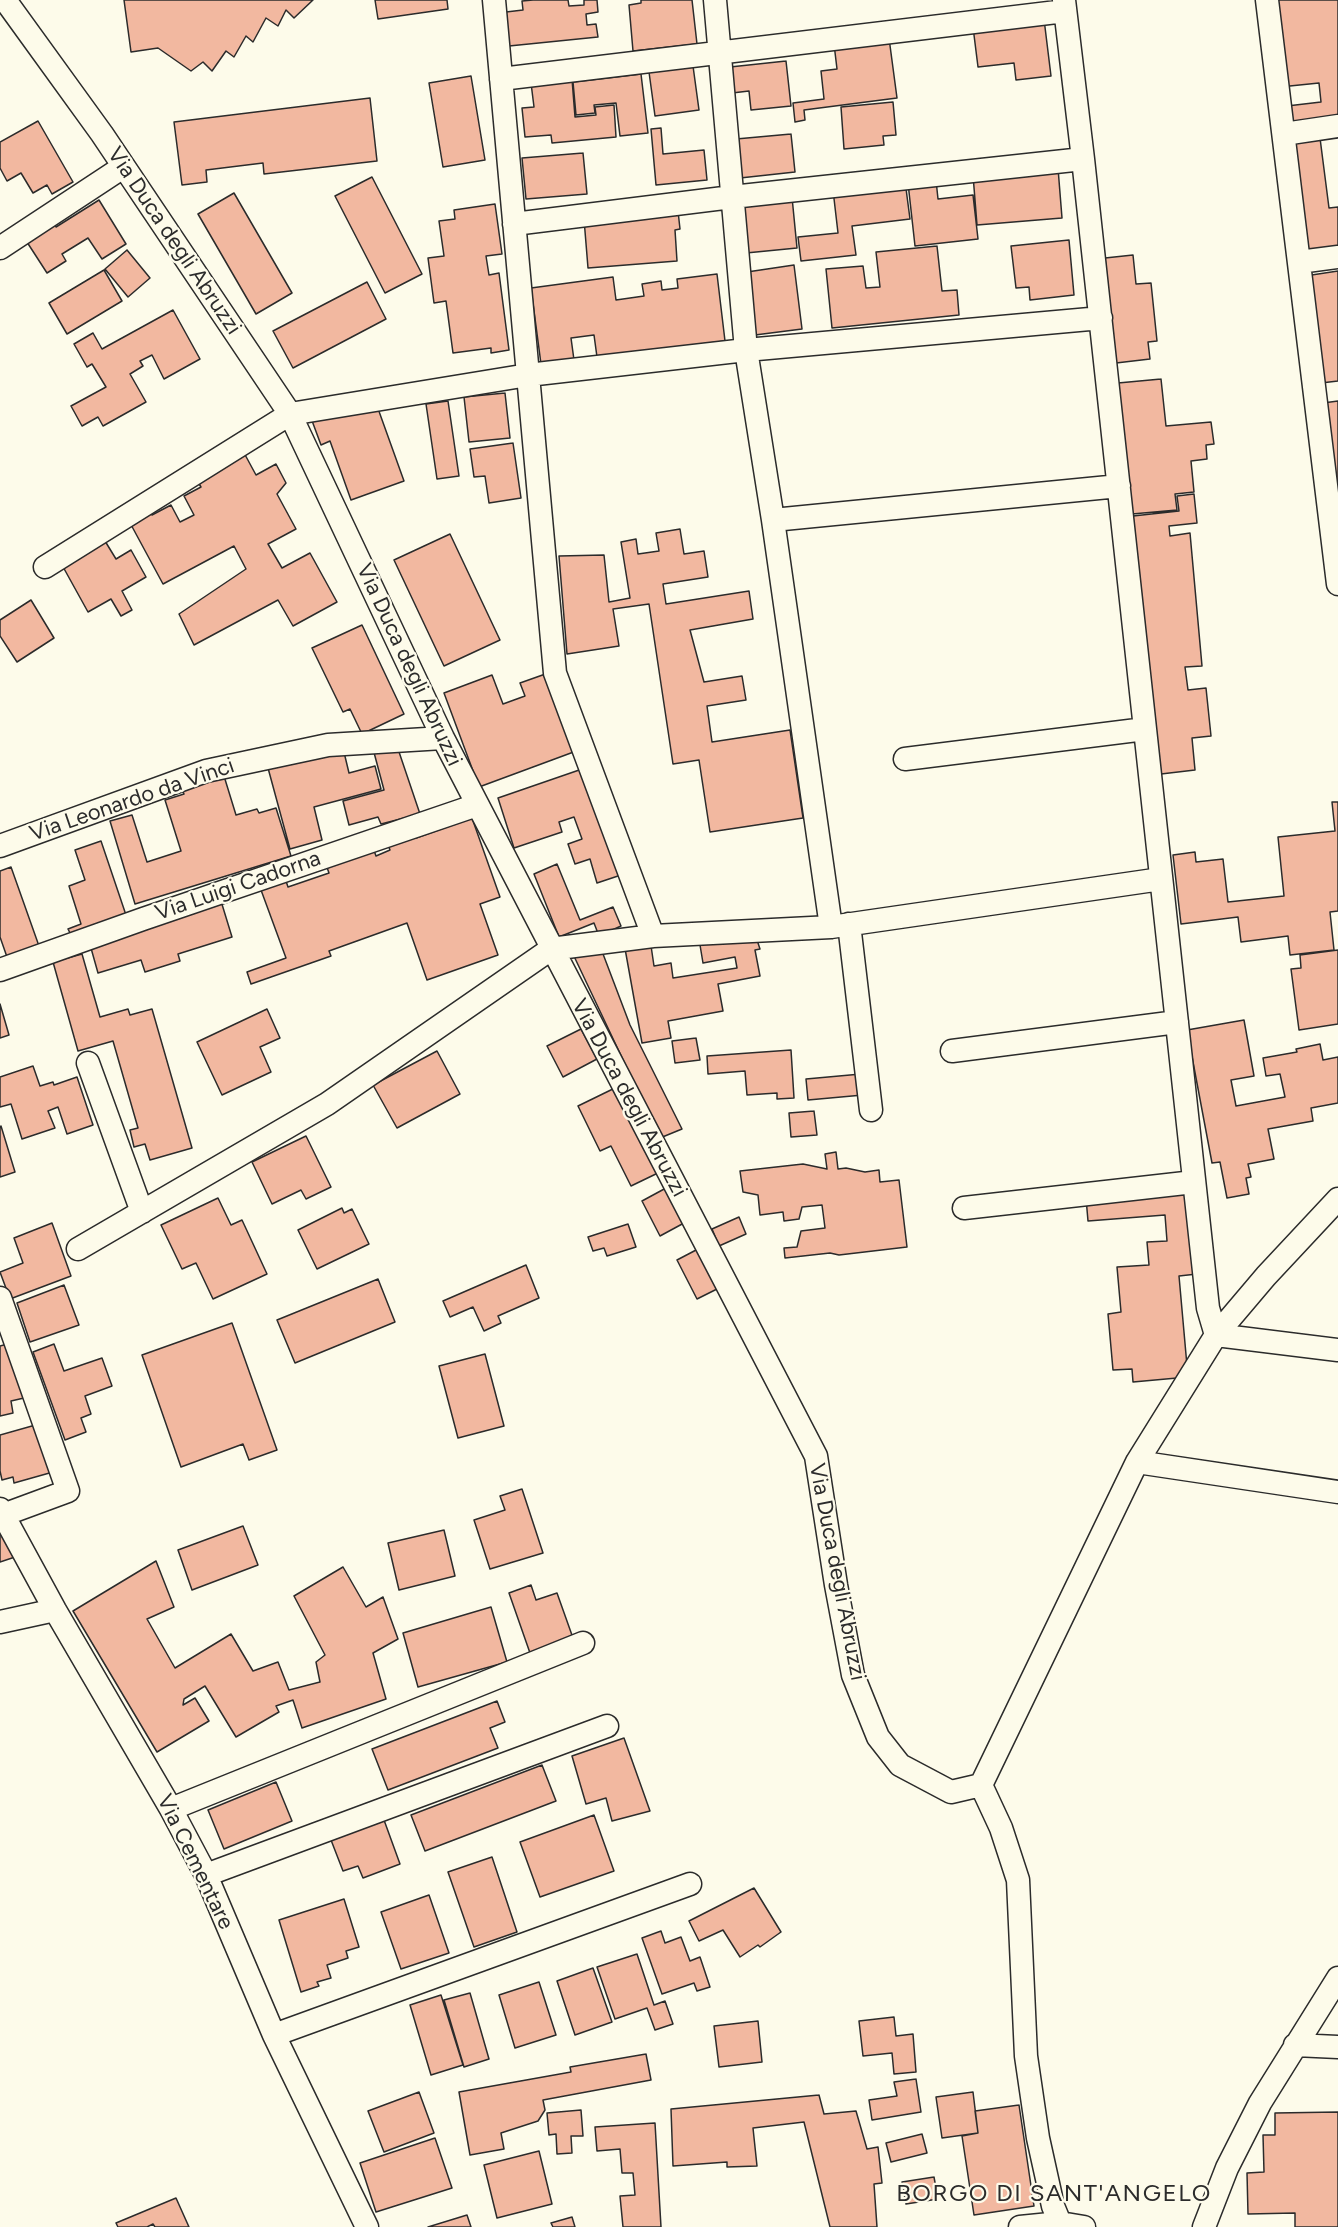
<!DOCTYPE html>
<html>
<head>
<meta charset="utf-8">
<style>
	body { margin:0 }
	canvas { display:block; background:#fdfbea }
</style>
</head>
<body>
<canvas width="1338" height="2227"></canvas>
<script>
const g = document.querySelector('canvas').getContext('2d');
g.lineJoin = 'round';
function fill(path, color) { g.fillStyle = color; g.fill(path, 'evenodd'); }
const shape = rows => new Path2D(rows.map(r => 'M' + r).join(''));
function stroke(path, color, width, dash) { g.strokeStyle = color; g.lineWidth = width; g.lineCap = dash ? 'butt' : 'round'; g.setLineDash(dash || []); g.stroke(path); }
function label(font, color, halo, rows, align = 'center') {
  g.font = font + ' Figtree,sans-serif'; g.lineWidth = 4.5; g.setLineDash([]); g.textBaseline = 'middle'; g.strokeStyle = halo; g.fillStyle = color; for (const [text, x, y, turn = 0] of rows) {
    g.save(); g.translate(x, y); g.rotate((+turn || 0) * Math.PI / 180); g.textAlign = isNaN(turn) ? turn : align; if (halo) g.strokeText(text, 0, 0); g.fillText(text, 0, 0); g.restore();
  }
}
const building = shape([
	[124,0,313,0,294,18,286,10,278,26,266,18,253,42,246,36,234,57,226,51,212,71,203,62,191,71,158,48,131,52,124,0],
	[375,0,447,0,448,9,378,19,375,0],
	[533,0,568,0,569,6,584,5,584,0,597,0,598,12,586,14,587,25,596,24,598,37,509,46,506,12,523,10,522,1,533,0],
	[641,0,692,0,697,44,633,51,629,5,641,3,641,0],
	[1272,0,1338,0,1338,122,1290,127,1287,106,1321,102,1319,83,1280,87,1272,0],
	[1044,19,1051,76,1016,80,1014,63,978,67,973,27,1044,19],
	[889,38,897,98,804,110,805,120,795,122,793,103,824,99,821,71,837,69,834,44,889,38],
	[786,61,791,106,751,110,749,91,732,93,730,67,786,61],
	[693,66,699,110,655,116,649,72,693,66],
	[641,74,648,133,620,136,616,103,594,105,595,113,576,115,573,82,641,74],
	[471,76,485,160,443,167,429,83,471,76],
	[572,79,575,117,596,115,595,107,614,105,616,137,552,143,551,135,525,137,522,108,534,107,531,83,572,79],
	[370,98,377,161,264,174,263,163,206,170,207,182,182,185,174,122,370,98],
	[893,102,896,135,883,136,884,145,844,149,841,107,893,102],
	[38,121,73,182,52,194,47,185,33,193,21,173,7,181,0,168,0,142,38,121],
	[661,128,663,154,704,150,707,180,656,185,651,129,661,128],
	[791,134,795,172,740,178,736,139,791,134],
	[1320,138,1329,208,1338,207,1338,255,1303,260,1292,142,1320,138],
	[583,153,587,194,526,199,522,158,583,153],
	[1058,168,1062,218,977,225,973,175,1058,168],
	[372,177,422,274,385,293,335,196,372,177],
	[936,180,938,199,973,195,978,239,915,246,908,183,936,180],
	[905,181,910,219,852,226,856,255,801,261,798,237,838,233,833,190,905,181],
	[234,193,292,293,256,314,198,214,234,193],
	[792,197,797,248,746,253,740,202,792,197],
	[99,200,126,244,102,259,88,238,62,254,66,261,47,273,25,239,53,221,56,227,99,200],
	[495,204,502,254,486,256,489,275,499,273,509,350,491,353,491,348,453,353,446,301,434,303,428,258,444,256,439,221,455,219,454,210,495,204],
	[678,211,680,229,675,230,677,261,588,268,584,219,678,211],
	[1069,240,1074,295,1030,300,1029,287,1016,288,1011,246,1069,240],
	[937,246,942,291,957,290,959,315,832,328,826,269,863,266,866,288,880,287,876,252,937,246],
	[127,250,150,278,128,297,105,269,127,250],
	[1133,255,1136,284,1151,283,1157,341,1148,342,1150,359,1116,363,1105,258,1133,255],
	[794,265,802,329,755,335,747,272,794,265],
	[104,270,122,301,67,334,49,303,104,270],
	[1338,271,1338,381,1321,383,1305,276,1338,271],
	[717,274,725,341,597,357,594,335,571,338,574,360,541,364,531,288,613,277,616,300,644,296,642,284,661,281,662,290,678,288,677,279,717,274],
	[367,282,386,319,293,368,273,331,367,282],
	[173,310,200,359,164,379,152,355,140,361,143,366,130,374,146,402,103,426,98,417,82,426,71,406,106,387,92,364,87,367,74,344,93,333,102,349,173,310],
	[1161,379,1166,426,1211,422,1214,444,1206,445,1207,459,1191,461,1194,492,1175,494,1177,510,1132,514,1118,383,1161,379],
	[505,393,510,438,469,442,464,397,505,393],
	[448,401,459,476,437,479,426,404,448,401],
	[1338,401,1338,498,1323,403,1338,401],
	[376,403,404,481,351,500,330,441,321,445,311,418,376,403],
	[513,443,521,498,489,503,485,476,474,477,470,449,513,443],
	[243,451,256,475,276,464,286,483,277,494,296,529,268,544,282,568,310,553,337,602,293,626,278,600,194,645,179,614,246,569,234,546,163,584,129,521,147,511,152,515,171,505,180,522,194,515,184,496,201,487,195,477,243,451],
	[1194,494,1197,523,1169,526,1170,536,1190,533,1202,666,1185,667,1188,690,1206,688,1211,736,1192,738,1195,770,1161,774,1133,516,1179,511,1177,496,1194,494],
	[680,529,684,554,704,551,708,577,663,584,666,604,749,591,753,619,690,630,704,682,742,676,746,700,707,706,712,742,790,730,803,818,710,832,699,760,673,764,649,604,613,609,619,646,567,654,559,556,604,555,609,602,630,598,621,542,636,539,638,554,659,551,656,533,680,529],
	[450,534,500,640,444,666,394,560,450,534],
	[105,541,116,559,131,550,146,577,122,591,132,610,121,616,111,599,88,612,62,565,105,541],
	[31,600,54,638,17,662,0,636,0,620,31,600],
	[362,625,404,714,362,734,350,709,343,712,312,648,362,625],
	[551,672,579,750,479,787,444,693,492,675,503,704,525,696,520,683,551,672],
	[396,743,420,814,381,824,378,817,349,825,343,801,384,790,372,745,396,743],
	[343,748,349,773,375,766,381,789,314,807,322,840,290,849,268,768,343,748],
	[585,768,621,875,597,883,590,859,575,864,568,844,582,839,574,817,559,822,562,832,514,848,498,798,585,768],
	[224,776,236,815,257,809,259,813,276,808,291,856,135,904,110,821,132,815,147,862,181,851,165,800,184,794,182,789,224,776],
	[1332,802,1338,802,1338,911,1330,912,1334,950,1290,955,1288,936,1241,942,1238,917,1181,924,1173,855,1195,852,1196,862,1223,859,1228,902,1284,896,1278,837,1335,831,1332,802],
	[472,818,500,897,480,904,498,955,427,980,407,923,329,951,331,956,251,984,247,972,286,958,261,890,286,881,288,887,329,873,325,862,372,845,376,856,390,850,386,839,413,830,416,838,472,818],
	[101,841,127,918,72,937,68,929,81,924,69,886,85,880,75,850,101,841],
	[557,864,580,920,613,907,621,926,599,936,594,923,559,937,534,874,557,864],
	[11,867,39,946,7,957,0,937,0,871,11,867],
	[221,901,232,937,178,954,180,961,145,972,141,960,98,973,89,941,221,901],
	[755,934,760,949,755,950,760,976,718,984,723,1011,668,1021,671,1038,642,1043,624,943,650,939,654,966,671,963,673,978,737,968,735,957,703,963,699,939,755,934],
	[600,946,630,1025,682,1129,660,1138,572,952,600,946],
	[1338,950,1338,1024,1299,1030,1291,969,1301,968,1300,955,1338,950],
	[82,954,100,1017,128,1009,130,1015,152,1009,192,1148,150,1160,145,1144,134,1147,130,1130,138,1128,113,1041,78,1051,53,962,82,954],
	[0,1004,9,1035,0,1038,0,1004],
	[267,1009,280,1038,260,1047,271,1072,222,1095,197,1042,267,1009],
	[1244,1020,1254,1076,1231,1080,1236,1106,1285,1097,1280,1074,1266,1076,1263,1058,1297,1052,1296,1049,1320,1044,1323,1060,1338,1057,1338,1103,1311,1108,1313,1121,1268,1129,1274,1159,1248,1164,1251,1177,1246,1178,1249,1194,1227,1198,1220,1162,1212,1163,1187,1030,1244,1020],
	[581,1029,597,1059,563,1077,547,1046,581,1029],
	[696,1038,700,1060,675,1063,672,1041,696,1038],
	[791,1050,794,1098,777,1099,777,1093,747,1095,745,1071,708,1074,707,1056,791,1050],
	[437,1051,460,1094,397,1128,373,1085,437,1051],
	[33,1066,40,1086,53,1082,54,1085,77,1077,93,1125,67,1134,58,1107,48,1111,55,1128,22,1139,11,1104,0,1107,0,1077,33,1066],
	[861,1074,863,1095,808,1100,806,1079,861,1074],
	[619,1086,660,1172,631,1186,611,1146,600,1151,578,1106,619,1086],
	[814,1111,817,1135,791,1137,789,1113,814,1111],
	[1,1126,15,1172,0,1177,0,1127,1,1126],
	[306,1136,331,1187,306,1199,301,1190,272,1204,252,1162,306,1136],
	[836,1152,838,1169,846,1168,865,1172,879,1170,880,1182,899,1180,907,1247,839,1255,830,1253,785,1258,784,1248,797,1247,801,1231,825,1228,822,1205,802,1207,799,1219,784,1221,783,1212,760,1215,758,1195,743,1192,740,1171,803,1164,827,1169,825,1154,836,1152],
	[666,1188,684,1223,660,1236,642,1201,666,1188],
	[1189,1189,1197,1274,1179,1276,1188,1377,1133,1382,1132,1369,1113,1370,1108,1314,1121,1312,1117,1267,1149,1265,1147,1242,1167,1241,1165,1215,1088,1221,1086,1198,1189,1189],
	[218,1198,231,1225,242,1220,267,1274,213,1299,196,1263,182,1269,161,1225,218,1198],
	[342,1208,344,1213,352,1209,369,1244,317,1269,298,1230,342,1208],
	[739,1217,746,1234,719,1246,712,1229,739,1217],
	[52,1223,71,1276,10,1299,0,1272,23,1263,14,1238,52,1223],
	[628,1224,636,1247,607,1256,604,1248,593,1251,588,1237,628,1224],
	[698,1249,719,1288,697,1299,677,1260,698,1249],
	[526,1265,539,1298,498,1316,501,1323,484,1331,473,1307,450,1317,443,1301,526,1265],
	[378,1279,395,1322,295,1363,277,1320,378,1279],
	[64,1285,79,1325,30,1342,17,1303,64,1285],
	[232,1323,277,1450,249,1460,243,1444,181,1467,142,1355,232,1323],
	[11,1343,24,1398,11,1401,13,1413,0,1416,0,1346,11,1343],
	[54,1344,64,1371,102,1358,112,1386,85,1396,91,1414,81,1418,86,1432,65,1440,33,1352,54,1344],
	[485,1354,504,1426,458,1438,439,1366,485,1354],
	[39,1424,53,1472,14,1483,13,1477,2,1480,0,1471,0,1435,39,1424],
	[522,1489,543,1553,490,1569,474,1520,505,1510,500,1496,522,1489],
	[0,1526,15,1557,0,1562,0,1526],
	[243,1526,258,1565,192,1590,178,1550,243,1526],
	[444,1530,455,1576,399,1590,388,1543,444,1530],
	[156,1561,174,1607,147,1619,175,1668,231,1634,253,1671,278,1662,289,1690,320,1682,316,1662,325,1655,294,1596,343,1567,366,1607,383,1597,398,1639,373,1653,386,1699,302,1728,293,1700,276,1706,279,1712,236,1737,205,1686,184,1699,183,1705,195,1698,209,1721,157,1752,73,1611,156,1561],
	[531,1585,536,1600,557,1593,573,1638,530,1653,509,1593,531,1585],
	[491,1607,507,1662,418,1687,403,1633,491,1607],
	[497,1701,505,1722,490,1728,498,1748,388,1790,372,1749,497,1701],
	[624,1738,650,1811,612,1821,606,1798,586,1804,572,1756,624,1738],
	[542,1765,556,1801,425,1851,411,1815,542,1765],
	[276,1782,292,1821,224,1849,208,1810,276,1782],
	[594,1815,614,1871,540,1897,520,1842,594,1815],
	[384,1820,400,1864,363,1878,358,1866,343,1871,331,1840,384,1820],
	[492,1857,517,1932,474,1947,448,1872,492,1857],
	[754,1888,781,1932,760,1947,758,1945,740,1957,723,1930,699,1941,689,1921,754,1888],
	[429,1895,449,1953,401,1969,381,1912,429,1895],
	[344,1899,359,1947,346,1951,348,1958,327,1965,331,1978,317,1982,319,1986,301,1992,279,1920,344,1899],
	[661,1931,665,1943,681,1937,690,1961,700,1957,710,1987,697,1991,694,1983,662,1994,642,1938,661,1931],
	[637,1954,654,2005,665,2001,673,2024,655,2030,647,2008,615,2019,597,1967,637,1954],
	[593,1968,612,2022,575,2035,557,1981,593,1968],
	[539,1982,556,2035,515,2048,499,1995,539,1982],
	[470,1993,489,2059,464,2067,444,2000,470,1993],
	[441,1995,463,2065,431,2075,410,2005,441,1995],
	[894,2017,896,2036,913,2034,916,2072,894,2074,892,2053,863,2056,859,2021,894,2017],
	[758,2021,762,2062,719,2067,714,2026,758,2021],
	[646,2054,651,2080,543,2100,545,2110,538,2121,501,2133,504,2149,470,2155,459,2092,571,2072,570,2067,646,2054],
	[916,2079,921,2112,872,2120,869,2100,897,2096,894,2082,916,2079],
	[419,2092,434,2133,384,2152,368,2111,419,2092],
	[973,2092,978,2133,942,2138,936,2097,973,2092],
	[819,2095,824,2114,856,2111,867,2149,878,2147,882,2183,874,2184,877,2227,830,2227,804,2122,753,2128,757,2166,727,2167,727,2162,673,2166,671,2109,819,2095],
	[1019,2105,1034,2206,974,2215,962,2136,978,2133,975,2111,1019,2105],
	[581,2110,583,2136,571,2136,572,2153,557,2154,556,2134,549,2135,547,2113,581,2110],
	[1338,2112,1338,2227,1295,2227,1295,2213,1248,2214,1247,2173,1264,2172,1263,2135,1275,2135,1275,2113,1338,2112],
	[655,2123,661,2227,623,2227,620,2196,635,2195,633,2173,622,2173,620,2149,597,2151,595,2127,655,2123],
	[922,2134,927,2153,891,2162,886,2143,922,2134],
	[435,2138,452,2188,376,2212,360,2163,435,2138],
	[539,2151,552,2204,497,2218,484,2165,539,2151],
	[934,2177,938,2199,906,2204,902,2182,934,2177],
	[176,2198,189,2227,155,2227,153,2224,147,2227,118,2227,116,2223,176,2198],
	[467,2215,471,2227,428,2227,467,2215],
	[572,2217,575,2227,553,2227,551,2223,572,2217]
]);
fill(building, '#f2b8a0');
stroke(building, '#2b2b2b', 1.5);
const street = shape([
	[5,0,102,134,290,414,443,738,816,1456,836,1585,853,1675,878,1737,900,1765,951,1792,981,1785,1001,1828,1018,1880,1026,2056,1038,2138,1053,2206,1060,2223],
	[494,0,555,673,653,936],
	[715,0,746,350,773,520,831,927],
	[1064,0,1083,159,1208,1308,1216,1335,1338,1350],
	[1267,0,1338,584],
	[501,79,1065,11],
	[1284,134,1338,126],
	[514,224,732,197,1083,159],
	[0,248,123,167],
	[1299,262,1338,257],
	[773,520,1119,486],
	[45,567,290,414,528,375,746,350,1101,318],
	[905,759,1145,729],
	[0,846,206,771,328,745,443,738],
	[849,924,871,1110],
	[0,970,143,919,477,805],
	[952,1051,1177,1022],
	[88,1063,142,1212],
	[964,1208,1194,1182],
	[78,1249,327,1104,551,949,653,936,831,927,1161,879],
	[0,1298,68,1491,3,1515],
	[1137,1462,1338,1492],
	[0,1509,55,1610,171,1809,206,1875,274,2035,367,2227],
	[0,1622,55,1610],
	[981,1785,1137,1462,1216,1335,1266,1276,1338,1199],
	[171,1809,583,1643],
	[206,1875,607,1726],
	[274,2035,690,1884],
	[1295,2045,1338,2047],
	[1020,2227,1060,2223,1084,2227],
	[1204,2227,1227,2168,1260,2103,1338,1978]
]);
stroke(street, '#2b2b2b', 25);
stroke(street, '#fdfbea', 22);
label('22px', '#2b2b2b', '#fdfbea', [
	["Via Duca degli Abruzzi",174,241,56],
	["Via Duca degli Abruzzi",409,665,65],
	["Via Leonardo da Vinci",132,800,-19],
	["Via Luigi Cadorna",238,886,-19],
	["Via Duca degli Abruzzi",629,1098,62],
	["Via Duca degli Abruzzi",837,1572,79],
	["Via Cementare",195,1862,64]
]);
g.letterSpacing = '1.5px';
label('24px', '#2b2b2b', '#fdfbea', [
	["BORGO DI SANT'ANGELO",1054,2194]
]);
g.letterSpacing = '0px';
</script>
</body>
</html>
